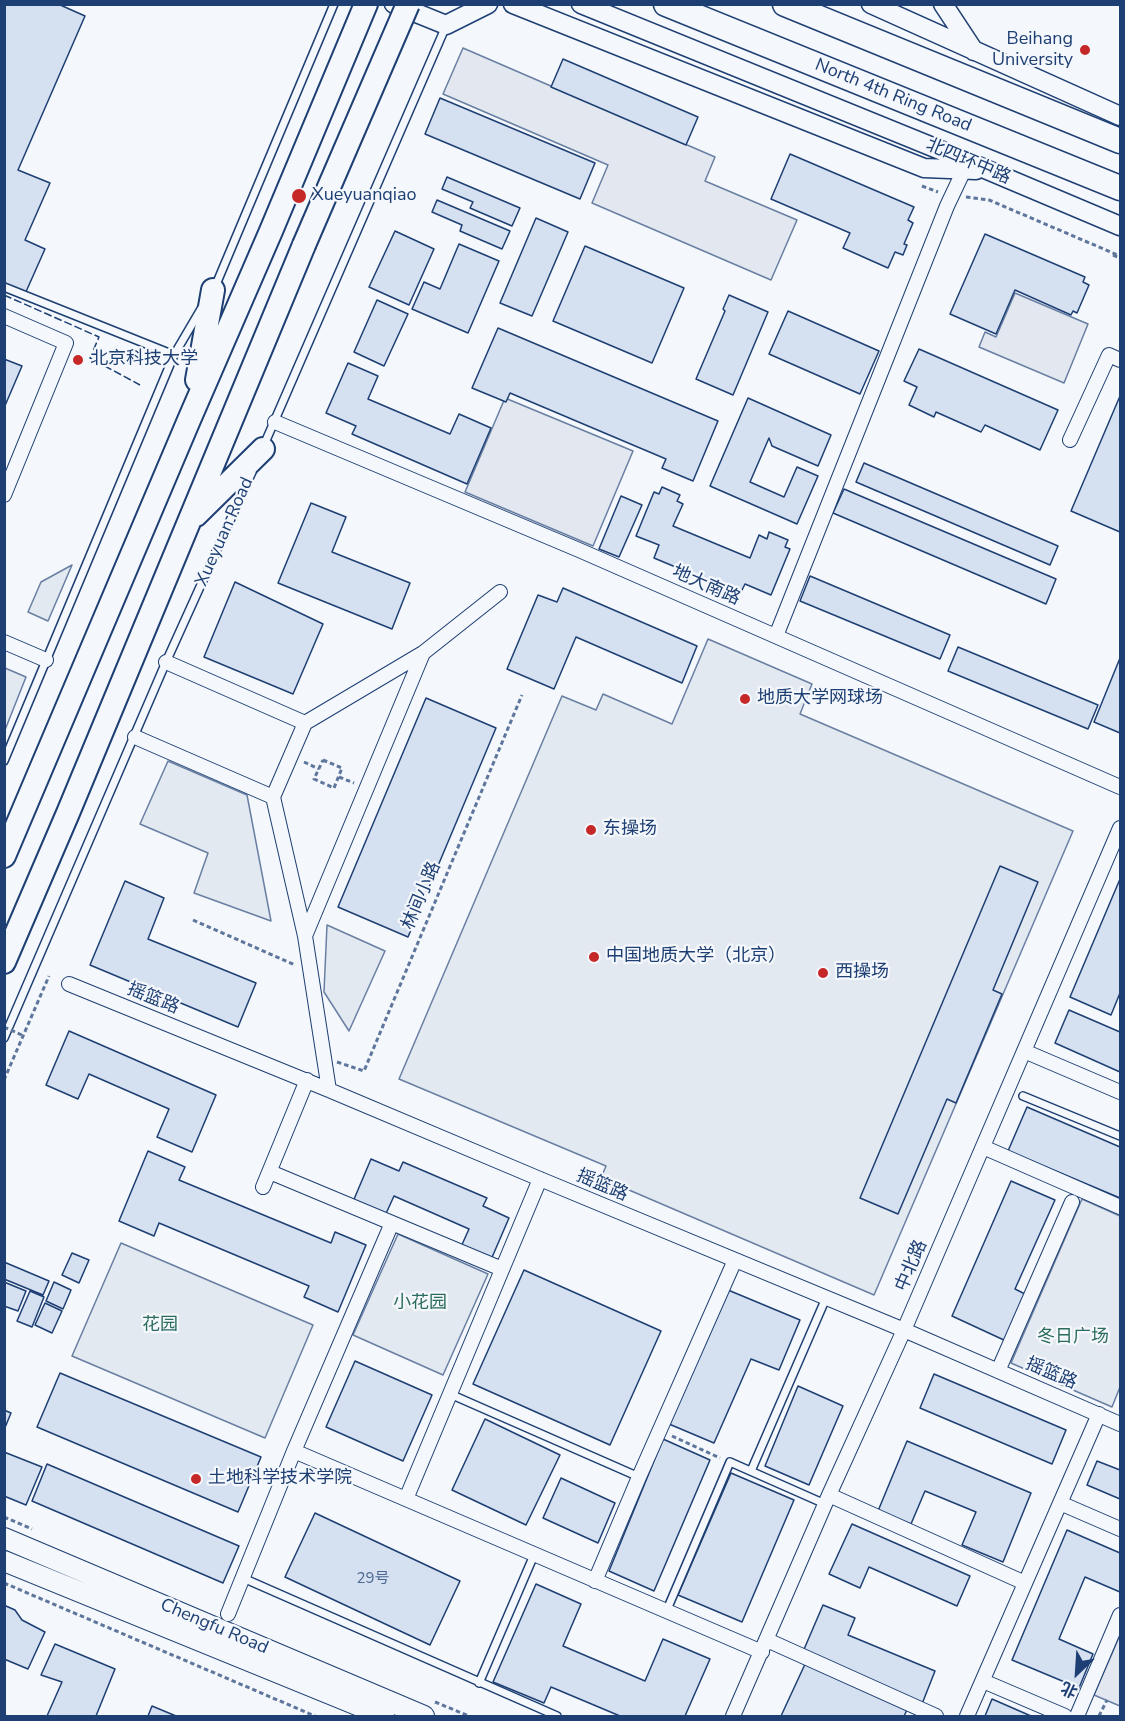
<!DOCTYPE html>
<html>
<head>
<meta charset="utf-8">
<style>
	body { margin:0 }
	#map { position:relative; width:1125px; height:1721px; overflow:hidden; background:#f4f7fb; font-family:"Nunito Sans","Noto Sans SC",sans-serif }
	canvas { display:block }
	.frame { position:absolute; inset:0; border:6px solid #1d3f73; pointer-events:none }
	.north { position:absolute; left:1047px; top:1643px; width:60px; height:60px; -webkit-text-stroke:4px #f4f7fb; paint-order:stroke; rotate:205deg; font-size:16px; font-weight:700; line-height:24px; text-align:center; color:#1d3f73 }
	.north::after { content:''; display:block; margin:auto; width:21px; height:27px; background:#1d3f73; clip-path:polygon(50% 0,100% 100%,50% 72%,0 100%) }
</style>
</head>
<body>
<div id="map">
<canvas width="1125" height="1721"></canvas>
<div class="frame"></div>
<div class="north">北</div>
</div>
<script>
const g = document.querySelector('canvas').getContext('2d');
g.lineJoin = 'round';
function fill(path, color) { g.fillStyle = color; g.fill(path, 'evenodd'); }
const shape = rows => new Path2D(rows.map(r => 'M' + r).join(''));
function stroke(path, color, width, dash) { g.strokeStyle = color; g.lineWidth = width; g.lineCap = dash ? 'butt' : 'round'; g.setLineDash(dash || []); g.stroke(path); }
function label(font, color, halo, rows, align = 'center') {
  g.font = font + ' "Nunito Sans","Noto Sans SC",sans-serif'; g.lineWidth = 4.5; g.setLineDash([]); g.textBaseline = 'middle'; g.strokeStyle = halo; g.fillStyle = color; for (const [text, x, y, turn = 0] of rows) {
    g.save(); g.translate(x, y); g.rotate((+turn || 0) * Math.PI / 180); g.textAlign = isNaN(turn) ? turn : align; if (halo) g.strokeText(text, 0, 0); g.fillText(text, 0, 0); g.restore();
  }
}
const green = shape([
	[72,565,48,621,28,612,41,582,72,565],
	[708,639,812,684,800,714,1073,831,874,1295,601,1178,606,1166,399,1079,562,696,596,710,603,694,672,724,708,639],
	[5,668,26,677,5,730,5,668],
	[168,761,247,795,271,921,194,893,208,853,140,824,168,761],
	[327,925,385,951,349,1031,324,992,327,925],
	[1082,1199,1120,1216,1120,1387,1112,1407,1011,1363,1082,1199],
	[398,1234,488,1274,443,1375,353,1335,398,1234],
	[121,1243,313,1325,265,1438,72,1356,121,1243]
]);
fill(green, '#e3e9f0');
stroke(green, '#687fa3', 1.5);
const parking = shape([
	[463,48,715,157,705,181,797,220,771,280,592,203,608,165,443,94,463,48],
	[1015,293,1088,324,1064,383,979,347,985,332,996,337,1015,293],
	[505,398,633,451,593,546,465,492,505,398],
	[1120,1635,1120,1706,1094,1695,1120,1635]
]);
fill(parking, '#e3e8f0');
stroke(parking, '#687fa3', 1.5);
const building = shape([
	[4,4,58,4,85,16,18,170,50,183,25,240,45,249,25,294,4,285,4,4],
	[563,59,698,117,686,145,551,87,563,59],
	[440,98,595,163,580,199,425,134,440,98],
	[790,154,914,207,908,220,913,223,904,244,907,245,903,255,895,252,888,268,843,248,850,233,771,199,790,154],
	[447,177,520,208,512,226,470,208,473,202,442,189,447,177],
	[437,200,510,231,502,249,460,231,462,225,432,212,437,200],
	[536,218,568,232,532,316,500,303,536,218],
	[395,231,434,249,409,305,369,287,395,231],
	[985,234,1085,277,1083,282,1089,285,1077,313,1073,311,1071,315,1015,290,996,334,950,314,985,234],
	[459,244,499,261,468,333,412,309,424,282,440,289,459,244],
	[585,246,684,288,652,363,553,321,585,246],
	[729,295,768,312,733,395,696,379,725,311,723,309,729,295],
	[377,300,408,314,384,366,354,352,377,300],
	[788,311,879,351,860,394,769,354,788,311],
	[498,328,718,421,693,481,662,468,666,459,510,393,506,402,472,388,498,328],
	[919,349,1058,410,1040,450,985,425,981,432,936,412,934,417,909,405,917,387,904,381,919,349],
	[4,359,22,366,4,408,4,359],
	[348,363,378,376,368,399,450,434,459,414,491,428,467,484,352,434,356,426,326,413,348,363],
	[1120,396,1120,532,1071,511,1120,396],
	[748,398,831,435,818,466,772,446,769,438,750,482,784,497,797,467,818,476,797,524,710,486,748,398],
	[864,463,1058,546,1050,565,856,482,864,463],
	[662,487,680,495,677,501,683,504,673,526,750,558,759,535,767,539,769,532,788,540,785,547,790,549,771,595,745,584,740,594,654,558,659,545,636,536,654,492,659,494,662,487],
	[844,489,1056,579,1046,604,833,513,844,489],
	[621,496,642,505,619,557,599,549,621,496],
	[311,503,346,517,332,552,410,583,392,629,278,583,311,503],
	[810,576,950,635,940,659,800,601,810,576],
	[235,582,323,624,293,694,204,657,235,582],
	[563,588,697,646,682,683,576,637,554,689,507,669,538,595,557,602,563,588],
	[958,647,1098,705,1088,729,948,671,958,647],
	[1120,658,1120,733,1094,722,1120,658],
	[426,698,496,728,408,937,338,907,426,698],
	[1000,866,1038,882,993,990,1002,994,956,1103,947,1099,898,1214,860,1198,1000,866],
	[1120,879,1120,993,1111,1015,1070,997,1120,879],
	[125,881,164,898,148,939,256,983,238,1027,90,965,125,881],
	[1069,1010,1120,1032,1120,1072,1055,1043,1069,1010],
	[69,1031,216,1095,192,1152,157,1137,169,1109,89,1074,78,1099,46,1085,69,1031],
	[1027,1107,1120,1147,1120,1198,1008,1151,1027,1107],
	[148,1151,185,1167,179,1180,331,1243,335,1232,366,1245,338,1312,304,1297,309,1286,159,1223,154,1236,119,1221,148,1151],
	[371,1159,399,1171,403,1162,487,1198,483,1206,509,1218,490,1262,460,1249,469,1229,394,1196,384,1218,352,1204,371,1159],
	[1011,1181,1055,1200,1015,1289,1027,1295,1006,1341,952,1316,1011,1181],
	[72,1253,89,1260,79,1283,62,1275,72,1253],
	[4,1262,49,1281,43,1295,4,1279,4,1262],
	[524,1270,661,1331,610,1445,473,1384,524,1270],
	[4,1282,26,1291,18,1311,4,1306,4,1282],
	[54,1282,71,1290,63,1309,46,1301,54,1282],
	[728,1290,800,1320,779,1370,751,1359,714,1443,669,1424,728,1290],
	[30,1291,44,1297,32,1327,17,1321,30,1291],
	[45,1303,62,1311,52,1333,35,1325,45,1303],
	[355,1361,432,1395,403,1461,326,1427,355,1361],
	[60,1373,261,1457,238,1512,37,1427,60,1373],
	[934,1374,1066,1430,1052,1464,920,1408,934,1374],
	[798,1386,843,1406,809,1485,765,1466,798,1386],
	[4,1410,11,1413,4,1430,4,1410],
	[485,1419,560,1455,526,1525,452,1490,485,1419],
	[663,1439,710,1460,654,1591,609,1571,663,1439],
	[907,1441,1031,1493,1003,1562,962,1545,976,1512,925,1491,911,1524,878,1511,907,1441],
	[4,1452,42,1467,26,1505,4,1496,4,1452],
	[1097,1461,1120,1470,1120,1499,1087,1485,1097,1461],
	[47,1464,239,1546,223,1583,32,1501,47,1464],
	[731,1473,794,1500,742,1622,678,1595,731,1473],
	[561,1478,615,1503,598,1543,543,1518,561,1478],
	[315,1513,460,1581,430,1645,285,1577,315,1513],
	[852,1524,970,1576,957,1606,869,1567,860,1588,829,1574,852,1524],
	[1067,1530,1120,1553,1120,1592,1085,1577,1059,1639,1093,1654,1079,1688,1012,1660,1067,1530],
	[536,1584,581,1604,563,1646,645,1681,663,1639,710,1659,685,1716,620,1716,551,1687,544,1703,493,1682,536,1584],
	[823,1605,855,1618,848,1635,935,1671,922,1704,802,1654,823,1605],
	[6,1606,15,1610,22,1620,45,1632,28,1669,4,1659,4,1607,6,1606],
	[55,1644,115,1669,96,1716,47,1716,62,1682,41,1675,55,1644],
	[806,1662,908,1708,904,1716,781,1716,806,1662],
	[992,1699,1031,1716,985,1716,992,1699],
	[152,1706,176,1716,148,1716,152,1706]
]);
fill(building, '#d5e0f0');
stroke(building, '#1d3f73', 1.5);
const service = shape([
	[4,287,174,355],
	[215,287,334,4],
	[264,445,446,26],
	[4,761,174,355,201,309],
	[4,1038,166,662,252,472],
	[1023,1096,1120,1136],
	[450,1394,639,1477],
	[751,1471,826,1298],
	[243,1578,557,1716],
	[666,1612,730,1462,825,1504],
	[479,1683,534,1555]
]);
const minor = shape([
	[4,316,66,343,4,495],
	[275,422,579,550,1120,787],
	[1070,440,1109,355,1120,360],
	[776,636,947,206,964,170],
	[4,642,46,660],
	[166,662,305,723],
	[135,737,273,797],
	[305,936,423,653],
	[69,984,329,1090,540,1179,904,1330,1120,1424],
	[1024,1051,1120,1092],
	[329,1090,305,936,273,797,305,723,423,653,500,592],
	[983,1147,1120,1207],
	[263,1187,307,1080],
	[392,1223,502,1269],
	[998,1371,1072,1202],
	[294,1451,762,1652],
	[829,1495,1025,1583],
	[406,1499,540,1179],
	[1060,1503,1120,1529],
	[595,1581,639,1477,735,1260],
	[228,1614,294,1451,392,1223,270,1172],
	[767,1640,936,1716],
	[983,1681,1065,1716],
	[733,1716,829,1495,904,1330,1120,828],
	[967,1716,1099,1414],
	[1077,1716,1120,1615]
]);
const tertiary = shape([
	[394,4,446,25,488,4],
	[513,4,924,168,976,170],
	[581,4,940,150,1120,226],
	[871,4,1120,116],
	[943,4,974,51]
]);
const secondary = shape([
	[4,1538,424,1716],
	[4,1561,384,1716]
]);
const primary = shape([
	[197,380,213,290],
	[196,515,263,449],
	[4,856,189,420,271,231,366,4],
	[4,962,68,813,304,245]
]);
const trunk = shape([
	[666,4,1120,188],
	[785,4,1120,141]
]);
stroke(service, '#1d3f73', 10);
stroke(minor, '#1d3f73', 16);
stroke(tertiary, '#1d3f73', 21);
stroke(secondary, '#1d3f73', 22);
stroke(primary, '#1d3f73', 26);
stroke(trunk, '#1d3f73', 27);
stroke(shape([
	[922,186,938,192],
	[966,197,989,200,1120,256],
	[1113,255,1120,258],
	[323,760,342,768,334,788,314,779,323,760],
	[304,762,319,769],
	[339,777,354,783],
	[193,920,295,965],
	[337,1062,364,1071,522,695],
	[4,1080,49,976],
	[672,1436,720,1458],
	[4,1517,32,1529],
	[4,1583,315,1716],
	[435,1702,469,1716],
	[1099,1716,1107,1700]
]), '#5e769c', 3, [4.5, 3]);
stroke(service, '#f4f7fb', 7);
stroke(minor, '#f4f7fb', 14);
stroke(tertiary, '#f4f7fb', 18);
stroke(secondary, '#f4f7fb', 20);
stroke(primary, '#f4f7fb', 22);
stroke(trunk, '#f4f7fb', 24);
const primaryBridge = shape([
	[304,245,408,4]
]);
stroke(primaryBridge, '#1d3f73', 26, []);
stroke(shape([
	[4,1027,24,1036]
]), '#5e769c', 3, [4.5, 3]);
stroke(primaryBridge, '#f4f7fb', 22);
stroke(shape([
	[4,295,99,337,90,358,140,385]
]), '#1d3f73', 1.5, [8, 3]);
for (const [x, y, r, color] of [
	[1085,50,6,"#c62828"],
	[299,196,8,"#c62828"],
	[78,360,6,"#c62828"],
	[745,699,6,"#c62828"],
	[591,830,6,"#c62828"],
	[594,957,6,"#c62828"],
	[823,973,6,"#c62828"],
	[196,1479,6,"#c62828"]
]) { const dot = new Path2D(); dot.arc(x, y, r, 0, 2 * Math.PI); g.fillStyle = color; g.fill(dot); stroke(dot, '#f4f7fb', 2); }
label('15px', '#4b6792', null, [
	["29号",373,1579]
]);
label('18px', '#1d3f73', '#f4f7fb', [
	["Beihang",1073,40,"right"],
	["University",1073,61,"right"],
	["Xueyuanqiao",312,196],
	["北京科技大学",90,360],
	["地质大学网球场",757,699],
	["东操场",603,830],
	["中国地质大学（北京）",606,957],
	["西操场",835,973],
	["土地科学技术学院",208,1479]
], 'left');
label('18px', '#1d3f73', '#f4f7fb', [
	["North 4th Ring Road",893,96,22],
	["北四环中路",968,162,23],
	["Xueyuan Road",225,532,-66],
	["地大南路",706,586,24],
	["林间小路",422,896,-67],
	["摇篮路",153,999,22],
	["摇篮路",602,1186,23],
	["中北路",912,1266,-67],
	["摇篮路",1051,1374,23],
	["Chengfu Road",214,1627,23]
]);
label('18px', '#2c6c60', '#f4f7fb', [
	["小花园",420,1304],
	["花园",160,1326],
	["冬日广场",1073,1338]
]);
</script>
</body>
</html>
